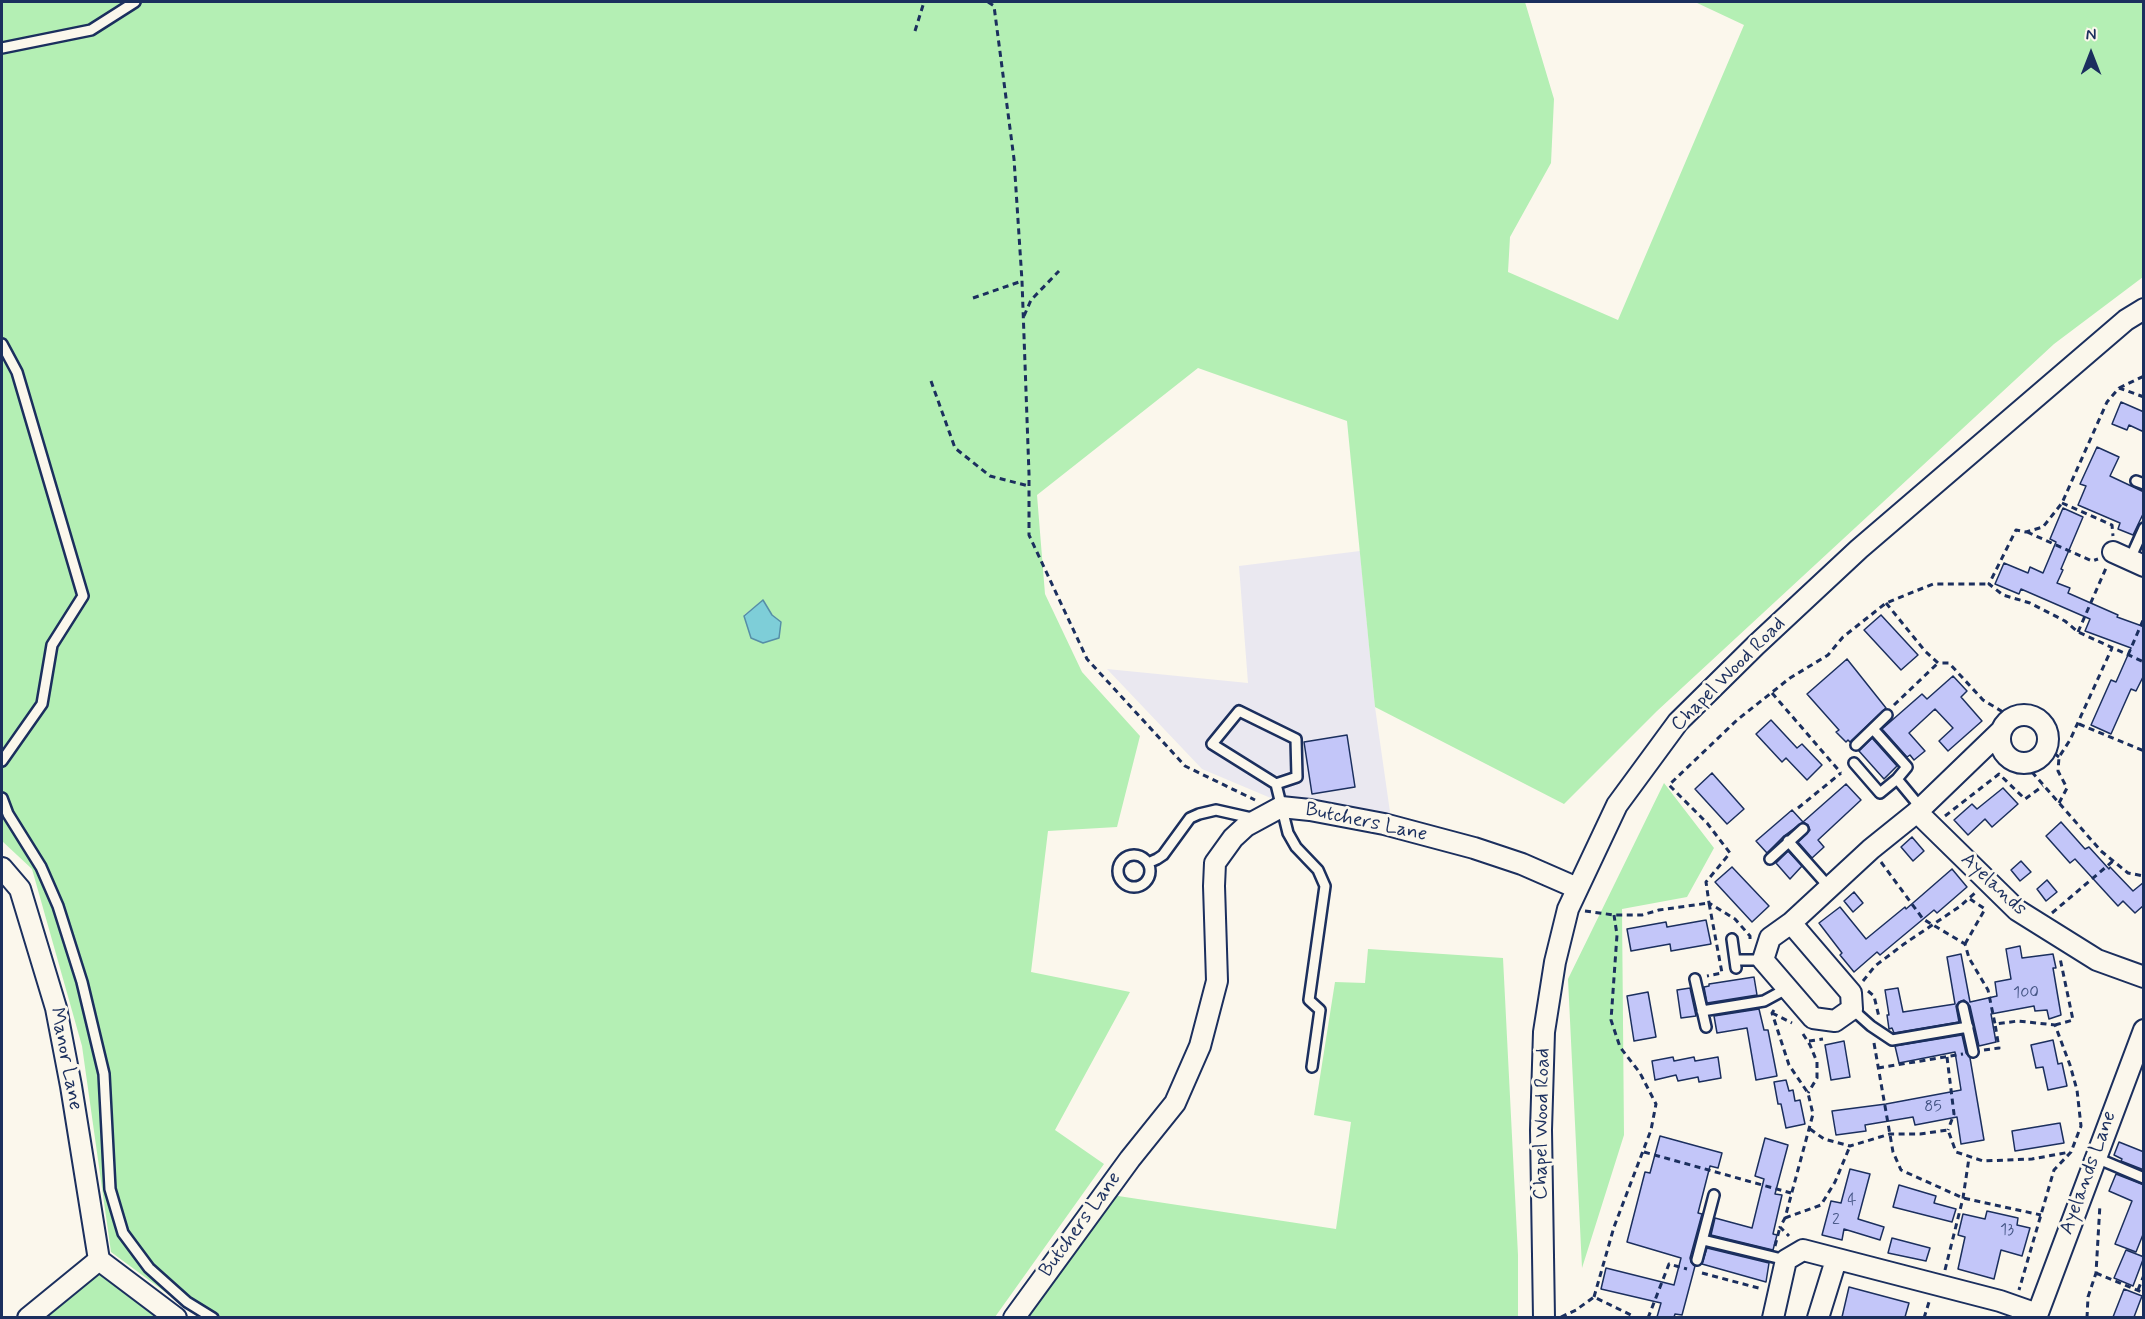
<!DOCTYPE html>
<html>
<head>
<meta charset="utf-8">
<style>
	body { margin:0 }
	#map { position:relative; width:2145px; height:1319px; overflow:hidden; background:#fbf7ec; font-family:Mynerve,sans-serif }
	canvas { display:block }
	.frame { position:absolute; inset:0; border:3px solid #1b2f5e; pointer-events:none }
	.north { position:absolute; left:2061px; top:24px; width:60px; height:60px; -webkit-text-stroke:4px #fbf7ec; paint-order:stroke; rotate:0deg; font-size:16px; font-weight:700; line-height:24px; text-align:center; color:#1b2f5e }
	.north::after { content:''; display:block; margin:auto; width:21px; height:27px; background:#1b2f5e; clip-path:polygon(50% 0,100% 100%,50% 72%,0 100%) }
</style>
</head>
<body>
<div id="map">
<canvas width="2145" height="1319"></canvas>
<div class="frame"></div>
<div class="north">N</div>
</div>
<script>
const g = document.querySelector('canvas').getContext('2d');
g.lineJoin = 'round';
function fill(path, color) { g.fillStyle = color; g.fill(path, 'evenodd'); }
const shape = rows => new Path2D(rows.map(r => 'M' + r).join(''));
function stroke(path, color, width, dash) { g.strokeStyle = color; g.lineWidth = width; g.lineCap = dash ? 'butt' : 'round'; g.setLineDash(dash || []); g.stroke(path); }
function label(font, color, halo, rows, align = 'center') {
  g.font = font + ' Mynerve,sans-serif'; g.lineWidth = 6; g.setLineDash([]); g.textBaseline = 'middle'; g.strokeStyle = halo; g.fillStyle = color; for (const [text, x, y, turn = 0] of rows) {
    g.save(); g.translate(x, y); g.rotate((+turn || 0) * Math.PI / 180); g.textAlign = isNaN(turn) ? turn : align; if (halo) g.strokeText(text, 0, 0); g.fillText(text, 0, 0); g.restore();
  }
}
fill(shape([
	[1360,551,1375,707,1391,819,1273,799,1202,769,1107,669,1248,683,1239,566]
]), '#eae8f0');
fill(shape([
	[2,2,1525,2,1554,99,1551,163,1510,237,1508,272,1618,320,1744,25,1695,2,2143,2,2143,277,2054,344,1657,711,1564,804,1375,707,1347,421,1198,368,1037,495,1045,594,1082,672,1140,736,1117,827,1048,831,1031,972,1130,992,1055,1130,1104,1164,995,1317,199,1317,111,1252,82,1046,32,869,2,841],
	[763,600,772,615,744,615],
	[1664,783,1714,848,1687,897,1622,909,1624,1135,1582,1268,1568,979],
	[1368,949,1503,958,1518,1255,1518,1317,1026,1318,1105,1194,1336,1229,1351,1122,1314,1115,1335,982,1365,983],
	[102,1270,164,1318,38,1318,83,1277]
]), '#b4efb4');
const water = shape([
	[763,600,772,615,781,622,779,638,763,643,751,638,744,616,763,600]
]);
fill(water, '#7eced8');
stroke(water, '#568ea7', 1.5);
const building = shape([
	[2121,402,2144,412,2144,432,2129,425,2127,430,2112,424,2121,402],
	[2097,447,2119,457,2110,476,2144,492,2144,512,2133,535,2118,529,2120,523,2078,505,2086,486,2080,484,2097,447],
	[2063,508,2083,517,2061,569,2063,570,2057,583,2070,588,2068,593,2118,615,2117,617,2142,626,2144,622,2144,675,2136,691,2131,689,2111,734,2091,725,2111,680,2116,682,2131,648,2085,631,2090,619,2021,589,2019,594,1995,584,2004,563,2028,573,2030,567,2043,573,2056,542,2050,539,2063,508],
	[1881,615,1918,655,1901,670,1864,630,1881,615],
	[1847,659,1886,708,1850,742,1848,740,1846,742,1836,732,1839,730,1807,694,1847,659],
	[1953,676,1967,691,1961,697,1982,721,1948,751,1939,741,1953,728,1935,709,1909,733,1925,751,1914,760,1910,755,1907,757,1882,729,1922,694,1927,699,1953,676],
	[1771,720,1797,748,1802,744,1822,765,1807,780,1786,758,1782,762,1756,734,1771,720],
	[1347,735,1355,787,1312,794,1304,742,1347,735],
	[1872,738,1897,766,1884,779,1859,751,1872,738],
	[1712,773,1744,809,1727,824,1695,789,1712,773],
	[1846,784,1861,800,1818,840,1824,847,1812,858,1798,842,1810,830,1808,825,1803,822,1846,784],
	[2003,788,2018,804,1992,827,1985,819,1968,835,1954,820,1972,804,1977,809,2003,788],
	[1792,810,1803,822,1784,836,1767,853,1756,841,1792,810],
	[2061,822,2085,849,2089,847,2109,869,2110,867,2133,891,2144,882,2144,905,2135,913,2123,901,2118,906,2075,859,2070,863,2046,836,2061,822],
	[1912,837,1924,851,1913,861,1901,847,1912,837],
	[1788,851,1802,866,1790,879,1776,863,1788,851],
	[2021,861,2031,872,2020,881,2011,870,2021,861],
	[1732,867,1769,906,1752,922,1715,882,1732,867],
	[1952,869,1967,887,1937,913,1934,910,1880,955,1877,952,1854,972,1840,955,1842,953,1819,923,1840,907,1866,939,1905,907,1906,909,1952,869],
	[2047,880,2057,892,2046,901,2037,889,2047,880],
	[1854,892,1863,903,1853,912,1844,901,1854,892],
	[1706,920,1711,944,1671,951,1670,944,1631,951,1627,929,1666,922,1667,927,1706,920],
	[2020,946,2022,958,2053,954,2056,968,2053,968,2061,1015,2049,1019,2047,1010,2035,1011,2034,1006,1991,1014,1996,1042,1979,1046,1970,1006,1964,1000,1959,1002,1956,1006,1959,1022,1894,1033,1892,1028,1889,1029,1887,1015,1889,1015,1885,990,1898,988,1903,1012,1955,1004,1947,957,1961,954,1970,1002,1997,996,1995,982,2011,979,2006,949,2020,946],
	[1754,977,1757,995,1707,1003,1704,987,1709,986,1709,984,1754,977],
	[1690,988,1696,1016,1681,1018,1677,990,1690,988],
	[1648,992,1656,1037,1634,1041,1627,996,1648,992],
	[1759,1009,1764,1030,1768,1030,1777,1076,1756,1080,1747,1028,1717,1033,1714,1016,1759,1009],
	[1962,1035,1966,1053,1970,1058,1984,1140,1961,1144,1957,1117,1915,1125,1913,1117,1865,1125,1866,1131,1836,1135,1832,1111,1886,1104,1961,1090,1955,1052,1899,1063,1895,1046,1962,1035],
	[2053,1040,2058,1064,2062,1063,2067,1086,2048,1090,2043,1067,2036,1068,2031,1045,2053,1040],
	[1844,1041,1850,1077,1831,1080,1825,1045,1844,1041],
	[1673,1057,1674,1061,1694,1057,1695,1061,1718,1057,1721,1078,1699,1082,1698,1077,1678,1081,1676,1075,1655,1080,1652,1061,1673,1057],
	[1786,1080,1789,1091,1793,1090,1795,1101,1800,1100,1805,1124,1786,1128,1781,1104,1778,1104,1774,1082,1786,1080],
	[2060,1123,2064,1143,2015,1151,2012,1131,2060,1123],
	[1660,1136,1722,1153,1718,1168,1710,1166,1698,1213,1702,1214,1690,1258,1691,1262,1695,1266,1682,1315,1675,1314,1674,1317,1657,1317,1661,1303,1601,1289,1606,1268,1674,1285,1681,1258,1627,1242,1645,1172,1650,1173,1660,1136],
	[1765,1138,1788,1145,1775,1194,1782,1195,1773,1234,1777,1235,1773,1250,1711,1235,1715,1218,1752,1228,1764,1179,1755,1176,1765,1138],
	[2119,1142,2144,1152,2144,1170,2121,1161,2122,1159,2114,1155,2119,1142],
	[1850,1169,1870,1174,1858,1219,1884,1227,1880,1240,1844,1229,1842,1240,1822,1235,1831,1201,1841,1203,1850,1169],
	[2116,1174,2144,1185,2144,1232,2136,1252,2115,1244,2132,1201,2109,1191,2116,1174],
	[1899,1185,1936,1196,1934,1203,1956,1209,1952,1222,1893,1207,1899,1185],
	[1987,1211,2018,1218,2017,1225,2030,1228,2022,1256,2001,1250,1994,1279,1958,1269,1965,1237,1958,1235,1963,1214,1985,1219,1987,1211],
	[1892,1238,1930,1248,1926,1261,1888,1253,1892,1238],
	[1707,1248,1769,1263,1766,1282,1702,1264,1707,1248],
	[2126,1250,2144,1257,2133,1286,2114,1278,2126,1250],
	[1849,1287,1909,1303,1905,1317,1842,1317,1849,1287],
	[2124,1289,2142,1296,2134,1317,2113,1317,2124,1289]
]);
fill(building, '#c3c6f9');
stroke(building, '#1b2f5e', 1.5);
const service = shape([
	[2,48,91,30,135,2],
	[2,344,17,372,83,596,52,645,42,704,2,761],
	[2136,481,2144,484],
	[2130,559,2144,528],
	[1873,729,1907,767,1897,779,1921,808],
	[1856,745,1887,715],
	[1854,763,1880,793,1897,779],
	[1276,784,1297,777,1296,739,1239,711,1212,744,1276,784,1288,833,1296,847,1318,870,1325,886,1309,1000,1320,1010,1312,1067],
	[2,798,8,814,41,867,58,906,82,982,104,1074,110,1189,123,1233,149,1268,187,1302,213,1318],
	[1788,841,1829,887],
	'1118 871a16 16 0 1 1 32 0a16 16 0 1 1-32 0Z',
	[1770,859,1803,829],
	[1148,863,1157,859,1163,855,1190,818,1199,814,1216,810,1256,819],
	[1732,939,1736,968],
	[1735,960,1763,960],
	[1695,979,1706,1027],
	[1963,1007,1973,1052],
	[1852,1009,1871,1026,1892,1040,1968,1027],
	[1702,1011,1764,1001,1788,988],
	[2094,1157,2144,1178],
	[1703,1240,1786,1260],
	[1697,1260,1714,1195]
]);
const minor = shape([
	[2113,552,2144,566],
	'2000 739a24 24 0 1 1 48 0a24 24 0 1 1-48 0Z',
	[1917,812,2000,732],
	[2,868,20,889,56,1008,71,1086,99,1260],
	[1791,923,1851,993,1852,1009,1835,1021,1813,1018,1763,960,1770,938,1791,923,1871,849,1917,812,2017,910,2097,960,2144,977],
	[99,1260,176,1318],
	[28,1318,99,1260],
	[1014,1318,1130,1159,1175,1103,1200,1046,1217,981,1214,886,1215,863,1233,838,1246,826,1281,807,1310,810,1384,824,1474,848,1522,864,1577,888],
	[1544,1318,1541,1130,1544,1032,1555,962,1568,909,1617,805,1678,722,1756,645,1859,549,2126,320,2144,309],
	[1773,1318,1786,1260,1803,1250,2000,1301,2037,1314],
	[1818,1318,1836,1260],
	[2036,1318,2144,1030]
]);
stroke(service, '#1b2f5e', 14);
stroke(minor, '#1b2f5e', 24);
stroke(shape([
	[988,2,994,6,1014,159,1022,281,1029,474,1029,535,1087,659,1185,766,1255,800],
	[915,31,924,2],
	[973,298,1022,281],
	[1024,316,1031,300,1059,271],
	[931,381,955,448,990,476,1029,486],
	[2119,388,2144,376],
	[2144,397,2119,388,2107,402,2062,503,2043,527,2026,532,2016,530,1989,584,2003,595,2030,603,2065,621,2078,632,2144,662],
	[2062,503,2112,525,2113,536],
	[2027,532,2092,561,2098,559],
	[1886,603,1925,651,1938,663,1949,663,1983,700,2008,715],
	[2078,632,2106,568],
	[2128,655,2144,618],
	[1772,693,1841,773],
	[1894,705,1938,663],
	[2079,724,2144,751],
	[2047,748,2059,757],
	[2025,764,2101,851,2128,873,2144,876],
	[2059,803,2067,788,2058,771,2059,757,2070,740,2112,648],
	[1798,808,1841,773],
	[1945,816,1999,774,2025,799,2043,786],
	[1881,862,1923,919,1965,944,1969,958,1988,990,1995,1024,2018,1021,2055,1025,2070,1065,2077,1090,2081,1126,2071,1152,2054,1170,2019,1290],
	[1585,911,1614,915,1642,915,1659,910,1709,903,1722,973,1707,976],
	[2052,913,2113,861],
	[1750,939,1750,936,1735,919,1709,903,1706,882,1730,853,1707,823,1669,785,1737,720,1790,678,1828,655,1843,637,1886,603,1933,584,1989,584],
	[1965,944,1985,909,1970,899],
	[1863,981,1875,966,1904,944,1959,907,1975,893],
	[1868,991,1874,996,1879,1017],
	[1774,1010,1772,1013,1789,1065,1808,1093,1813,1114,1785,1218,1780,1227,1789,1236],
	[1772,1013,1792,1023],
	[2055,1025,2073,1020,2060,958],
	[1803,1034,1810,1045,1817,1062,1817,1078,1808,1093],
	[1809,1041,1823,1039],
	[1874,1043,1893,1152,1901,1170,1963,1198,2041,1215],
	[1984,1050,1999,1048,1995,1024],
	[1947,1057,1954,1114,1948,1130],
	[1878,1068,1963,1054],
	[1810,1129,1824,1139,1850,1146,1890,1134,1920,1134,1948,1130,1956,1152,1983,1161,2032,1159,2070,1152],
	[1644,1152,1791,1193],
	[1785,1218,1821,1205,1835,1182,1850,1146],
	[1775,1246,1780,1227],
	[1945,1270,1963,1198,1969,1158],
	[1702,1273,1762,1289],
	[2096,1273,2144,1293],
	[2138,1290,2144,1275],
	[1594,1297,1614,1227,1651,1130,1656,1104,1640,1073,1620,1047,1611,1020,1617,935,1614,915],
	[1561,1317,1576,1310,1594,1297,1631,1315,1632,1318],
	[1648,1318,1669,1264,1687,1269],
	[1924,1318,1929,1302],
	[2087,1318,2088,1297,2096,1273,2100,1204]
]), '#1b2f5e', 3, [6, 4.5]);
stroke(service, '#fbf7ec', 9);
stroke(minor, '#fbf7ec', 20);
label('16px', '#455585', null, [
	["100",2026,994],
	["85",1933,1108],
	["4",1852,1201],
	["2",1836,1221],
	["13",2007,1231]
]);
label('20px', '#1b2f5e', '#fbf7ec', [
	["Chapel Wood Road",1729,675,-45],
	["Butchers Lane",1366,823,12],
	["Ayelands",1993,885,43],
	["Manor Lane",65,1059,79],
	["Chapel Wood Road",1543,1124,-89],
	["Ayelands Lane",2089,1173,-70],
	["Butchers Lane",1081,1225,-54]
]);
</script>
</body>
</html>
